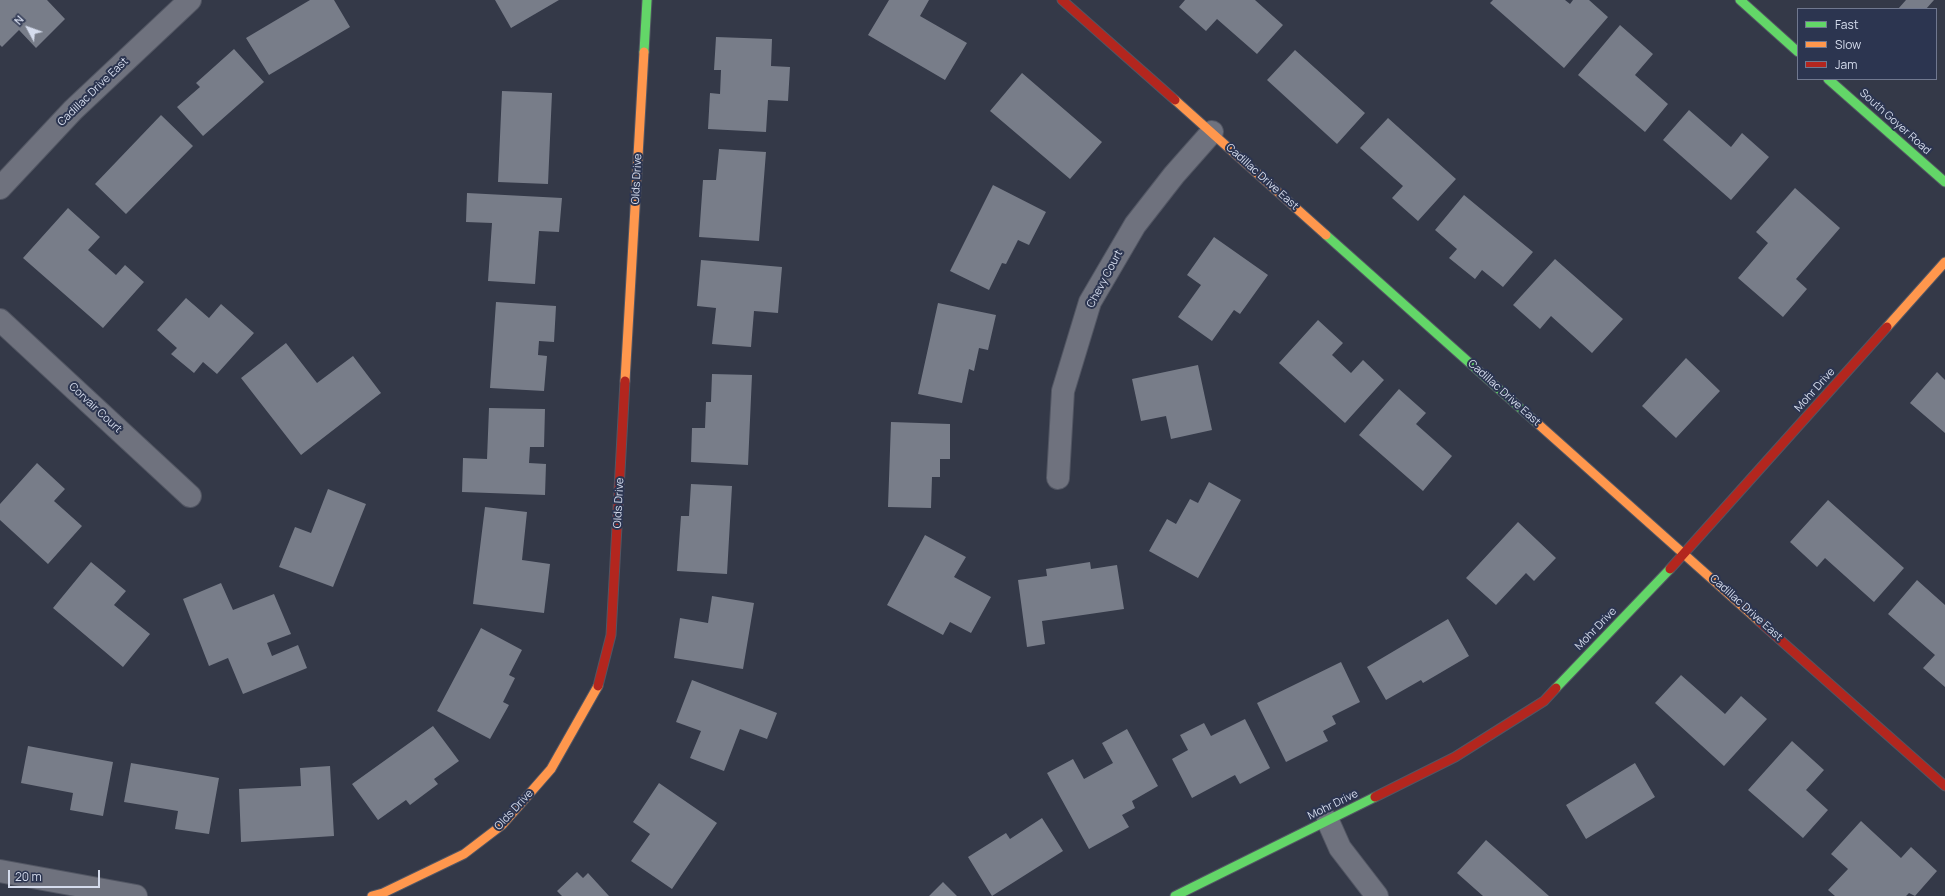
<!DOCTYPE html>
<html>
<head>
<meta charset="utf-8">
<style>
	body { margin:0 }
	#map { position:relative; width:1945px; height:896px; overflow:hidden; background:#343948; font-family:Manrope,sans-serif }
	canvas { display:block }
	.legend { position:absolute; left:1797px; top:8px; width:140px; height:72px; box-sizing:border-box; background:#2c3550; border:1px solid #70788f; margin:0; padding:5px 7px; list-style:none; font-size:12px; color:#d5dced }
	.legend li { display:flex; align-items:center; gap:8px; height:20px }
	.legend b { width:20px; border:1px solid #70788f }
	.north { position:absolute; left:8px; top:8px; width:40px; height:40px; -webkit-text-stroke:3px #2c3550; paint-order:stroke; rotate:311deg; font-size:11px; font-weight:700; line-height:16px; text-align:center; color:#d5dced }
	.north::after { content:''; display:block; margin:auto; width:14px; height:18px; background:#d5dced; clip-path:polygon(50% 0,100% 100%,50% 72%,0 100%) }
	.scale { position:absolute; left:8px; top:870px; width:92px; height:18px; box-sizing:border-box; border:2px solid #d5dced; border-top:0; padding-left:5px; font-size:12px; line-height:14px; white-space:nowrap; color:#d5dced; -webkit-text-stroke:3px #2c3550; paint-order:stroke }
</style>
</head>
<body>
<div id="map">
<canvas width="1945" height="896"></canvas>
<ul class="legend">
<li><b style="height:5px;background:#63d668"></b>Fast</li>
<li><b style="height:5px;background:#ff974d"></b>Slow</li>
<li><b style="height:5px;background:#b3261e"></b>Jam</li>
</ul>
<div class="north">N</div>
<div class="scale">20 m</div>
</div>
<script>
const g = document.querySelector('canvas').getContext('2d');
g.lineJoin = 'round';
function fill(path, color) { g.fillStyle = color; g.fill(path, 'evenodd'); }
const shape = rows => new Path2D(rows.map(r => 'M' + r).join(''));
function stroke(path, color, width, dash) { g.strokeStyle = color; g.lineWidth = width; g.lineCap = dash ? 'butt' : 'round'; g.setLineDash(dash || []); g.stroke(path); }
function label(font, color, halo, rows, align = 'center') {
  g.font = font + ' Manrope,sans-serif'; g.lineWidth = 4; g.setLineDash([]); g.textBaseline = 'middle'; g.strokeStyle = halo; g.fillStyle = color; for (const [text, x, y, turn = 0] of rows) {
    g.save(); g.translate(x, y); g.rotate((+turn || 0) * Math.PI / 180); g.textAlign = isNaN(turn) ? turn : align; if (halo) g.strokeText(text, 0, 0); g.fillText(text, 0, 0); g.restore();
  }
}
fill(shape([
	[0,0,47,0,65,19,36,48,19,30,2,47,0,45],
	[310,0,334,0,350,27,269,75,246,38],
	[495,0,559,0,511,28],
	[889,0,929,0,920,16,967,43,945,80,868,35],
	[1185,0,1255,0,1283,25,1257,54,1217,19,1206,31,1179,7],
	[1493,0,1565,0,1570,4,1573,0,1589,0,1608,17,1564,68,1490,3],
	[1906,0,1934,0,1926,9,1898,9],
	[1620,25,1653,54,1635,75,1668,104,1645,132,1578,75],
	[716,37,772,39,771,66,790,67,788,101,768,100,766,132,708,129,710,93,720,94,721,70,714,70],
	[234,49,264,82,203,136,177,107,200,87,196,83],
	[1295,50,1365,113,1337,144,1267,80],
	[1022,73,1102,142,1070,179,990,111],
	[502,91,552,93,548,184,498,182],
	[1689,110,1731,147,1742,133,1769,157,1731,200,1663,140],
	[161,115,193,146,126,214,95,184],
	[1388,118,1456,179,1418,221,1392,198,1403,186,1360,148],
	[719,149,766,152,759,241,699,237,703,180,716,180],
	[993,185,1046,212,1029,245,1018,240,1006,264,1002,263,989,290,950,271],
	[1795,188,1840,228,1796,279,1807,289,1783,317,1738,278,1768,243,1756,232],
	[467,193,562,198,559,232,539,231,535,284,488,281,492,223,466,222],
	[1464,195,1533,252,1503,287,1482,270,1475,279,1449,258,1457,249,1435,230],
	[68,208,100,237,88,250,116,275,125,265,144,282,103,328,23,258],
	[1214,237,1268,275,1240,314,1234,310,1212,341,1178,317,1201,285,1187,275],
	[1555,259,1623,319,1592,353,1551,316,1540,329,1513,305],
	[701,260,782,267,778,313,754,311,751,347,712,344,716,308,697,306],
	[186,298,209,318,221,304,254,333,217,374,203,362,194,373,171,354,177,348,157,330],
	[496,302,556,306,554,342,539,341,538,355,547,356,544,391,490,388],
	[938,303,996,315,988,350,979,348,974,371,969,369,962,403,918,394],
	[1318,320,1343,343,1332,355,1351,373,1363,360,1384,380,1345,423,1279,363],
	[286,343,317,383,353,356,381,393,301,455,241,378],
	[1686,358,1720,391,1676,438,1642,406],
	[1198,365,1212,430,1171,439,1166,416,1141,421,1132,379],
	[1937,372,1945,380,1945,433,1910,403],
	[712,374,752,375,748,465,691,462,692,428,705,428,706,402,711,402],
	[1399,389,1426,413,1416,424,1452,456,1423,491,1359,435],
	[489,408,545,409,544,447,530,447,529,463,546,464,545,495,462,492,463,458,487,459],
	[891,422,950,424,950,459,940,459,940,477,932,477,931,508,888,507],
	[37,463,65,489,54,501,82,526,48,564,0,520,0,504],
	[1209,482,1241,500,1198,578,1149,551,1167,519,1176,524,1190,499,1198,503],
	[691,484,732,486,727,574,677,571,681,516,689,516],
	[328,489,366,504,333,587,279,567,295,527,311,533],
	[1828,500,1904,568,1874,602,1825,558,1817,567,1790,542],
	[485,507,527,512,522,560,550,564,544,613,473,604],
	[1518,522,1556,558,1534,581,1526,573,1496,605,1466,578],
	[925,535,966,557,954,577,991,597,971,633,950,622,943,635,887,605],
	[91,562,126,591,114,605,150,634,123,667,53,608],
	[1090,562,1091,569,1117,565,1124,609,1042,621,1045,644,1027,647,1018,580,1047,576,1046,569],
	[1917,580,1945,605,1945,687,1923,668,1935,655,1888,614],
	[221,583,233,610,274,594,291,634,267,643,272,656,298,645,307,668,243,694,228,658,209,666,183,599],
	[712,596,754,603,743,669,674,658,680,618,708,623],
	[1448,619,1469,656,1423,683,1421,680,1386,700,1367,667],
	[481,628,522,650,509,675,515,678,503,702,509,705,490,739,437,711],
	[1341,662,1360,702,1332,716,1336,724,1323,731,1328,741,1286,762,1257,703],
	[1681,675,1725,714,1741,696,1767,719,1724,766,1655,703],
	[692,680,777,713,767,739,740,729,724,771,690,758,701,731,676,722],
	[1245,719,1270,768,1240,784,1235,775,1192,798,1172,759,1188,750,1180,735,1204,723,1211,736],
	[433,726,459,761,434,779,438,784,410,805,406,800,378,820,352,784],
	[1127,729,1158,786,1132,801,1135,808,1122,815,1129,827,1089,849,1047,773,1073,759,1084,779,1113,763,1102,743],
	[1792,741,1824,770,1806,790,1828,810,1803,838,1748,790],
	[28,746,113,762,103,816,70,810,73,793,21,783],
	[131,763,219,778,209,834,175,829,178,811,124,802],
	[1635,763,1655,797,1586,839,1566,805],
	[330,766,334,836,241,842,239,789,301,786,300,768],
	[659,783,717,823,672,889,631,861,650,834,633,822],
	[1042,818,1063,851,992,896,968,857,1006,833,1010,839],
	[1861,821,1901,858,1911,847,1937,871,1915,896,1909,893,1906,896,1835,896,1828,890,1848,869,1831,854],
	[1486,840,1549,896,1483,896,1457,873],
	[577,872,583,878,588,873,609,896,562,896,557,891],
	[943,882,957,896,929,896]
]), '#787d89');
const street = shape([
	[0,188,73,110,190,0],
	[0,320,190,496],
	[1058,478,1063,391,1090,302,1135,225,1174,175,1212,132],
	[1328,821,1340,848,1377,896],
	[0,871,136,896]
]);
const fast = shape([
	[1740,0,1798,52],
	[644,52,647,0],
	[1828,79,1945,182],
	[1326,235,1537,423],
	[1556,688,1670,569],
	[1175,896,1375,797]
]);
const slow = shape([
	[1175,100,1326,235],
	[1887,327,1945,262],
	[625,381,644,52],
	[1537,423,1760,622],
	[372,896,383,893,464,854,502,825,551,769,598,686]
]);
const jam = shape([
	[1062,0,1175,100],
	[1670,569,1887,327],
	[1760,622,1945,786],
	[598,686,611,635,625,381],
	[1375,797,1455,757,1544,701,1556,688]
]);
stroke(street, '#525663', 24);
stroke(fast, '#525663', 11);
stroke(slow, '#525663', 11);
stroke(jam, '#525663', 11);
stroke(street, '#6f727e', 22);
stroke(fast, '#63d668', 9);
stroke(slow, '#ff974d', 9);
stroke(jam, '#b3261e', 9);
label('11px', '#d5dced', '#2c3550', [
	["Cadillac Drive East",93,92,-44],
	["South Goyer Road",1895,122,42],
	["Cadillac Drive East",1262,177,42],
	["Olds Drive",637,179,-87],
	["Chevy Court",1105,279,-62],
	["Mohr Drive",1815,390,-48],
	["Cadillac Drive East",1504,393,42],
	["Corvair Court",95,408,43],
	["Olds Drive",619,503,-87],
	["Cadillac Drive East",1746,608,42],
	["Mohr Drive",1596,629,-46],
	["Mohr Drive",1333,805,-26],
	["Olds Drive",514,810,-47]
]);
</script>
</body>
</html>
